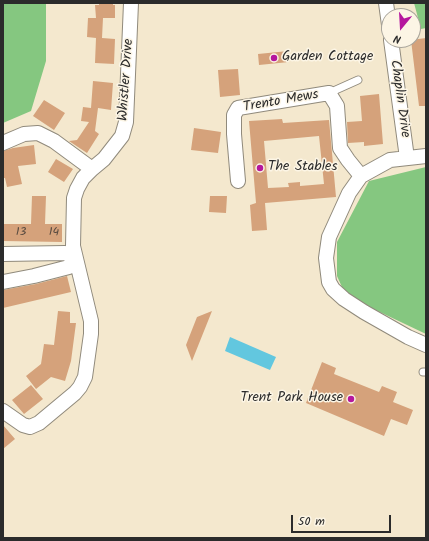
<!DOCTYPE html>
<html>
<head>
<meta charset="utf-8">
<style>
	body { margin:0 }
	#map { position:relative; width:429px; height:541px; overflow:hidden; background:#f4e8ce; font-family:Kalam,sans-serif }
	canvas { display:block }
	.frame { position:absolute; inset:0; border:4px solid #2b2b2b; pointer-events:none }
	.north { position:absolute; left:381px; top:8px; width:40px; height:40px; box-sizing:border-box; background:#fcf5e5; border:1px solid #a8a49b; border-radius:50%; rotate:198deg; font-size:11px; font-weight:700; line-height:16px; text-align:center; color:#2b2b2b }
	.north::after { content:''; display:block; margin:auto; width:14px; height:18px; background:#b5179e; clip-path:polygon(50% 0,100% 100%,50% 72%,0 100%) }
	.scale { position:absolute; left:291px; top:515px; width:100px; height:18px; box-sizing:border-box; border:2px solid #2b2b2b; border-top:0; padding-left:5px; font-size:12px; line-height:14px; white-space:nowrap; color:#2b2b2b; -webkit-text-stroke:3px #fcf5e5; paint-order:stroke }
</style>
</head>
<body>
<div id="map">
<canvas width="429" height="541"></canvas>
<div class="frame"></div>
<div class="north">N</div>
<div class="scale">50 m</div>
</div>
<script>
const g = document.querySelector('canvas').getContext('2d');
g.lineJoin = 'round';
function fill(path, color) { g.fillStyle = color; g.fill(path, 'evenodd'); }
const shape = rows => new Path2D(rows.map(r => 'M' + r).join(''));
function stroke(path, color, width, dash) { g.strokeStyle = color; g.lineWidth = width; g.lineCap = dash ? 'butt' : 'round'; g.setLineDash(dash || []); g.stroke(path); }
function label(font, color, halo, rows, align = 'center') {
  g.font = font + ' Kalam,sans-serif'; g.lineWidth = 3; g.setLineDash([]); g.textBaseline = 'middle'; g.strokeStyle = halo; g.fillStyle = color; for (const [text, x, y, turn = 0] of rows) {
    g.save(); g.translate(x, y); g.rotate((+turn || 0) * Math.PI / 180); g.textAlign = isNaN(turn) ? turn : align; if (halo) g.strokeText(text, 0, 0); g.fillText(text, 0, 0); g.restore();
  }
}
fill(shape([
	[3,3,46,3,46,61,31,111,3,123],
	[414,3,426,3,426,28,421,29],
	[426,167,426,334,346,296,337,276,337,242,369,181]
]), '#85c780');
fill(shape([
	[230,337,276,357,270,370,225,351]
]), '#62c7df');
fill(shape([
	[99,3,113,3,113,5,115,5,115,18,96,18,95,5,99,5],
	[88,18,103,18,102,38,115,39,114,64,95,63,96,38,87,37],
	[426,38,426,106,419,106,411,40],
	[288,51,289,62,259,65,258,54],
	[238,69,240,95,220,97,218,70],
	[93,81,113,83,111,110,98,108,95,131,99,134,87,153,69,141,77,140,89,122,81,121,83,107,91,108],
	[379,94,383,144,364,146,364,142,348,143,347,122,362,121,360,96],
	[44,100,65,113,54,130,33,116],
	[282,119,283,123,329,120,336,197,265,203,267,230,252,231,250,205,256,203,249,121],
	[319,136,324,184,300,186,300,182,288,183,289,187,268,188,264,141],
	[194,128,221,132,218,153,191,150],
	[34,145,36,164,18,166,22,184,7,187,5,178,3,178,3,151,13,148],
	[56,159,73,169,64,182,48,172],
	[32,196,46,196,45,224,62,224,62,242,3,241,3,224,31,224],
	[210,196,227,196,226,213,209,212],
	[67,276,71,292,3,308,3,290,36,284],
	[58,311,70,312,70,323,76,323,71,361,65,381,51,377,36,389,26,376,41,364,44,344,54,345],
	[212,311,192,361,186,345,197,317],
	[322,362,336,368,334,374,379,392,382,386,397,392,393,402,413,410,407,425,391,419,384,436,306,403],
	[31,385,43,399,24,414,12,400],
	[3,425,15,439,3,449]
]), '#d5a27b');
const service = shape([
	[329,93,358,80],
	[423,372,426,372]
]);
const minor = shape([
	[386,3,389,25],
	[391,40,407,158],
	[3,143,24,134,38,133,54,141,92,169],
	[426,156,390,160,361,176,349,193,329,237,326,258,329,282,333,289,344,299,364,312,408,337,426,345],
	[238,181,234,134,234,115,238,108,329,93,337,106,340,148,348,160,361,176],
	[3,254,65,253,75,258,69,267,34,276,3,282],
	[3,411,23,425,30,427,39,423,75,393,80,387,85,377,91,334,91,321,73,246,74,198,77,189,83,178,92,169,104,159,122,136,126,122,131,3]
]);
stroke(service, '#908a7c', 9);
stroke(minor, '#908a7c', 16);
stroke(service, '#fff', 7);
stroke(minor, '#fff', 14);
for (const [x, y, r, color] of [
	[274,58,4,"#b5179e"],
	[260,168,4,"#b5179e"],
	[351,399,4,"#b5179e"]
]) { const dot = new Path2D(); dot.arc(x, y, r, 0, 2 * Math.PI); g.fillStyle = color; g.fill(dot); stroke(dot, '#fcf5e5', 1.5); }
label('12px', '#56493f', null, [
	["13",21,233],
	["14",54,233]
]);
label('14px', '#2b2b2b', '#fcf5e5', [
	["Garden Cottage",282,58],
	["The Stables",268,168],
	["Trent Park House",343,399,"right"]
], 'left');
label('14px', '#2b2b2b', '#fcf5e5', [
	["Whistler Drive",127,80,-86],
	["Chaplin Drive",399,99,82],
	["Trento Mews",281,102,-10]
]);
</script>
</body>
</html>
